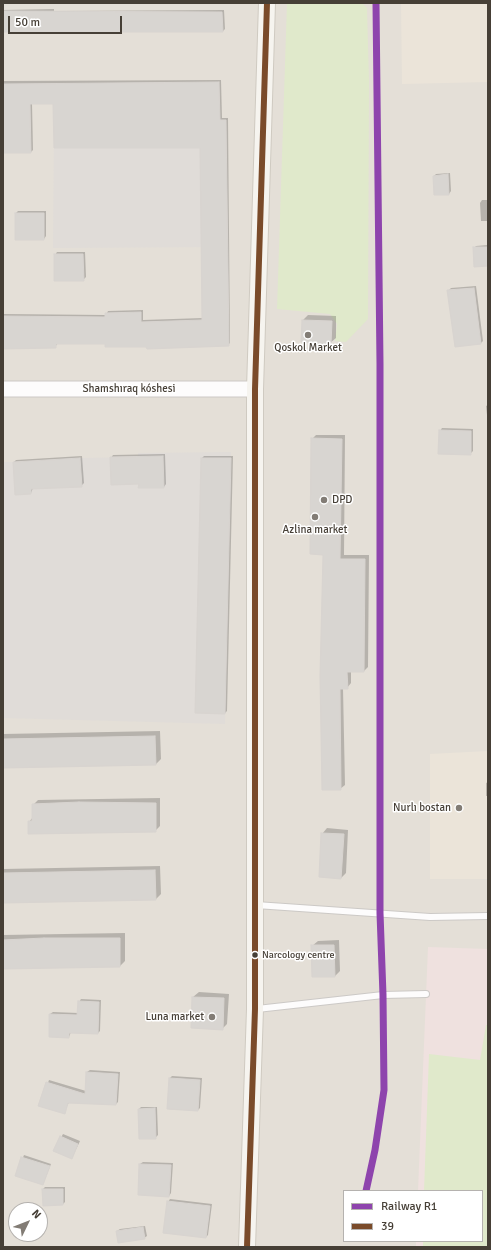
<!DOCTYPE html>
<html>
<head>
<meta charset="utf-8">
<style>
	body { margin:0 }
	#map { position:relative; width:491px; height:1250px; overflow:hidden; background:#f0edea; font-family:Signika,sans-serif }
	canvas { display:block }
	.frame { position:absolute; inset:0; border:4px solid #463f36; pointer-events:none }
	.legend { position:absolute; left:343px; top:1190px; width:140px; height:52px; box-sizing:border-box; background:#fff; border:1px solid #b5b2af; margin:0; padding:5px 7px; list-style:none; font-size:12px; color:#463f36 }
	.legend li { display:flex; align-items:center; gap:8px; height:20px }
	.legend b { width:20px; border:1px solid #b5b2af }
	.north { position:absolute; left:8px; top:1202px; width:40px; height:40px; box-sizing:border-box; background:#fff; border:1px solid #b5b2af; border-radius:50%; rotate:47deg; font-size:11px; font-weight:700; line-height:16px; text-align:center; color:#463f36 }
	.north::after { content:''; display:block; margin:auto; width:14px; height:18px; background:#827c75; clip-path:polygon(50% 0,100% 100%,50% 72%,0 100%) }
	.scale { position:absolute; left:8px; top:16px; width:114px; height:18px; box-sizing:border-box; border:2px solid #463f36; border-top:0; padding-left:5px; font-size:12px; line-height:14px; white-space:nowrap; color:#463f36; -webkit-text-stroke:3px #fff; paint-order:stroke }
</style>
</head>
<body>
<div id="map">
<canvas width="491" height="1250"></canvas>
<div class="frame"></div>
<ul class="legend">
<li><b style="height:5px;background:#8e44ad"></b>Railway R1</li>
<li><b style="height:5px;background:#7a4b2a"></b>39</li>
</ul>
<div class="north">N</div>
<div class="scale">50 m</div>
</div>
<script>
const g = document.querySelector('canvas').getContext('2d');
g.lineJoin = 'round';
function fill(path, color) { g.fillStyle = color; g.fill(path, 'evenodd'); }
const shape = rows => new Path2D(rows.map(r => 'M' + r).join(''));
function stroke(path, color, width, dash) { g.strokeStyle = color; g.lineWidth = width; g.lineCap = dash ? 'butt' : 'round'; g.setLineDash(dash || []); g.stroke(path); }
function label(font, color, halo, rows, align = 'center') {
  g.font = font + ' Signika,sans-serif'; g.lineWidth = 3; g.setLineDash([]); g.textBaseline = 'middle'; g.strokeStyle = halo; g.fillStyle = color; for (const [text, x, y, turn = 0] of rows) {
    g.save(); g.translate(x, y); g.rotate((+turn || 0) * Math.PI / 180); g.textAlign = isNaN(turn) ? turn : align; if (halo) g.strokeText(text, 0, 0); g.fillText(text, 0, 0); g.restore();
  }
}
fill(shape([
	[3,3,488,3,488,1247,3,1247],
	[344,1191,482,1191,482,1241,344,1241],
	[16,1210,40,1210,40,1234,16,1234]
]), '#e4dfd7');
fill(shape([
	[226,120,227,247,53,248,54,121],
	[231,452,225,724,3,718,3,462,13,462,15,495,31,494,31,489,82,487,80,458,138,457,138,453]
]), '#e0dcd8');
fill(shape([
	[401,3,488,3,488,82,402,84],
	[488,751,488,879,430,879,430,754]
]), '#ebe4d9');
fill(shape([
	[428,947,488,949,488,1247,416,1247,416,1241,482,1241,482,1191,418,1191]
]), '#efe1df');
fill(shape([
	[287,3,362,3,367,8,369,81,368,319,346,342,335,341,337,324,330,314,277,309],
	[486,1025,488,1025,488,1247,423,1247,423,1241,482,1241,482,1191,424,1191,429,1054,480,1060]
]), '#e0e9cb');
fill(shape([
	[54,9,54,11,224,10,225,29,222,32,3,32,3,10],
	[221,80,222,118,228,118,230,343,228,345,147,346,106,343,58,343,55,347,3,348,3,314,106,315,108,311,143,310,143,320,203,318,201,147,54,103,32,103,33,150,31,152,3,152,3,81],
	[450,173,451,191,449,194,435,194,434,176,436,174],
	[482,200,488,200,488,221,481,221,480,203],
	[18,211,46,211,46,236,44,239,16,239,16,213],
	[488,245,488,265,474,248,476,246],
	[57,252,85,252,86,277,83,280,55,255],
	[476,286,483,341,481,343,448,291,451,288],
	[308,315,336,316,336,338,330,343,303,320],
	[488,405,488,424,486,406],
	[442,428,473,429,473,451,470,454,440,431],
	[316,435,345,435,344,555,369,555,368,667,364,671,351,671,351,683,347,688,343,688,345,785,340,789,324,554,312,439],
	[165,454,166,484,164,487,139,487,140,483,111,458,113,455],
	[82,456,84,483,81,486,33,488,31,493,14,462,16,460],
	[204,456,233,456,227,711,225,713,202,458],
	[160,731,161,759,156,764,3,767,3,734],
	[488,782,488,796,486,796,486,783],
	[160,798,160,826,155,831,29,822,33,817,33,805,38,800],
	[327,828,348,830,346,873,341,878,322,834],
	[160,866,161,894,156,899,3,902,3,869],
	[125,933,125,961,120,966,3,968,3,935],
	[339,940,340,971,335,976,312,946,318,941],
	[199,992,229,994,227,1024,222,1029,193,997],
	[81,999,101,1000,100,1031,98,1033,71,1032,69,1037,50,1014,53,1012,78,1013,79,1002],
	[90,1070,120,1072,118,1102,116,1104,69,1102,64,1113,40,1105,49,1080,86,1091,87,1072],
	[172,1076,202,1078,200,1108,198,1110,168,1109,170,1078],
	[141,1107,157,1107,158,1135,155,1138,139,1109],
	[63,1134,80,1141,72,1158,54,1150],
	[24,1155,51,1164,43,1184,16,1175],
	[143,1162,173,1163,171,1193,169,1196,140,1164],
	[45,1187,65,1187,65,1202,63,1204,43,1189],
	[170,1199,212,1204,208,1235,206,1237,164,1232,168,1202],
	[145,1226,147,1236,144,1238,117,1231,120,1229]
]), '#0003');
const building = shape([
	[3,11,222,12,223,32,3,32,3,11],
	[219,82,220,120,226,120,229,346,147,349,146,347,105,347,105,344,56,344,56,348,3,349,3,316,105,317,105,313,141,312,141,322,202,320,200,148,54,148,53,104,30,104,31,153,3,153,3,84,219,82],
	[448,174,449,195,434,195,433,176,448,174],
	[15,213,44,213,44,240,15,240,15,213],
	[473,247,488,247,488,266,474,267,473,247],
	[54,254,83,254,84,281,54,281,54,254],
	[474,288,481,344,455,347,447,290,474,288],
	[302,320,332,321,331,344,301,342,302,320],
	[439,430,471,431,471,455,438,454,439,430],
	[311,438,342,439,340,559,365,559,364,672,347,672,348,689,340,689,341,790,322,790,320,676,323,555,310,554,311,438],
	[163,456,164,488,138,488,139,484,111,485,110,457,163,456],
	[80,458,82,487,31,489,31,494,15,495,13,462,80,458],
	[201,458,231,458,225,714,195,713,201,458],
	[155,736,156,765,3,768,3,739,155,736],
	[79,802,156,803,156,832,28,834,28,821,32,821,32,804,79,802],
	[321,833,344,834,341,879,319,877,321,833],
	[155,870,156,900,3,903,3,873,155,870],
	[44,938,120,938,120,967,3,969,3,940,44,938],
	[311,945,334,945,335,977,312,977,311,945],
	[192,997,224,998,223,1030,191,1028,192,997],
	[78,1001,99,1002,98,1034,69,1033,69,1038,49,1037,49,1014,77,1015,78,1001],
	[86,1072,118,1074,116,1105,68,1103,65,1114,38,1106,46,1082,85,1094,86,1072],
	[169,1078,200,1080,198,1111,167,1109,169,1078],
	[155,1108,156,1139,139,1139,138,1109,155,1108],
	[60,1136,78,1144,72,1159,53,1151,60,1136],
	[21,1157,50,1166,43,1185,15,1176,21,1157],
	[139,1164,171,1165,169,1197,138,1195,139,1164],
	[42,1189,63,1189,63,1205,43,1206,42,1189],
	[167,1201,210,1206,206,1238,163,1233,167,1201],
	[143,1227,145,1239,118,1243,116,1231,143,1227]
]);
fill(building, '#d8d5d1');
stroke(building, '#d8d4d0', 1);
const service = shape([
	[256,905,430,917,488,916],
	[257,1009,383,995,426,994]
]);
const tertiary = shape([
	[3,389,255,389]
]);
const secondary = shape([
	[247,1247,255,1009,255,389,267,3]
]);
stroke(service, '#ccc9c6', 8);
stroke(tertiary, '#ccc9c6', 17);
stroke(secondary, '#cfcac1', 18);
stroke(service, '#fdfcfc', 6);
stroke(tertiary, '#fdfcfc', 15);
stroke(secondary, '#f6f4ef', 16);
stroke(shape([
	[247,1247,255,1009,255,389,267,3]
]), '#7a4b2a', 6);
stroke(shape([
	[366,1191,375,1150,384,1090,383,995,380,913,380,364,376,3]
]), '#8e44ad', 7);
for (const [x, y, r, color] of [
	[308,335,4,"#827c75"],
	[324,500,4,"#827c75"],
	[315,517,4,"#827c75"],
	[459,808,4,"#827c75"],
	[255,955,3.5,"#463f36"],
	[212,1017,4,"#827c75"]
]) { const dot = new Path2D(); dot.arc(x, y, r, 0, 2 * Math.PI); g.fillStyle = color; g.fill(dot); stroke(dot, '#fff', 1.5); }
label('10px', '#463f36', '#fff', [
	["Narcology centre",262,955]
], 'left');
label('11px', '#463f36', '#fff', [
	["Qoskol Market",308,348],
	["DPD",332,500,"left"],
	["Azlina market",315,530],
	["Nurlı bostan",451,808,"right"],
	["Luna market",204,1017,"right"]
]);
label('11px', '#463f36', '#fff', [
	["Shamshıraq kóshesi",129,389]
]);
</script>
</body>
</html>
